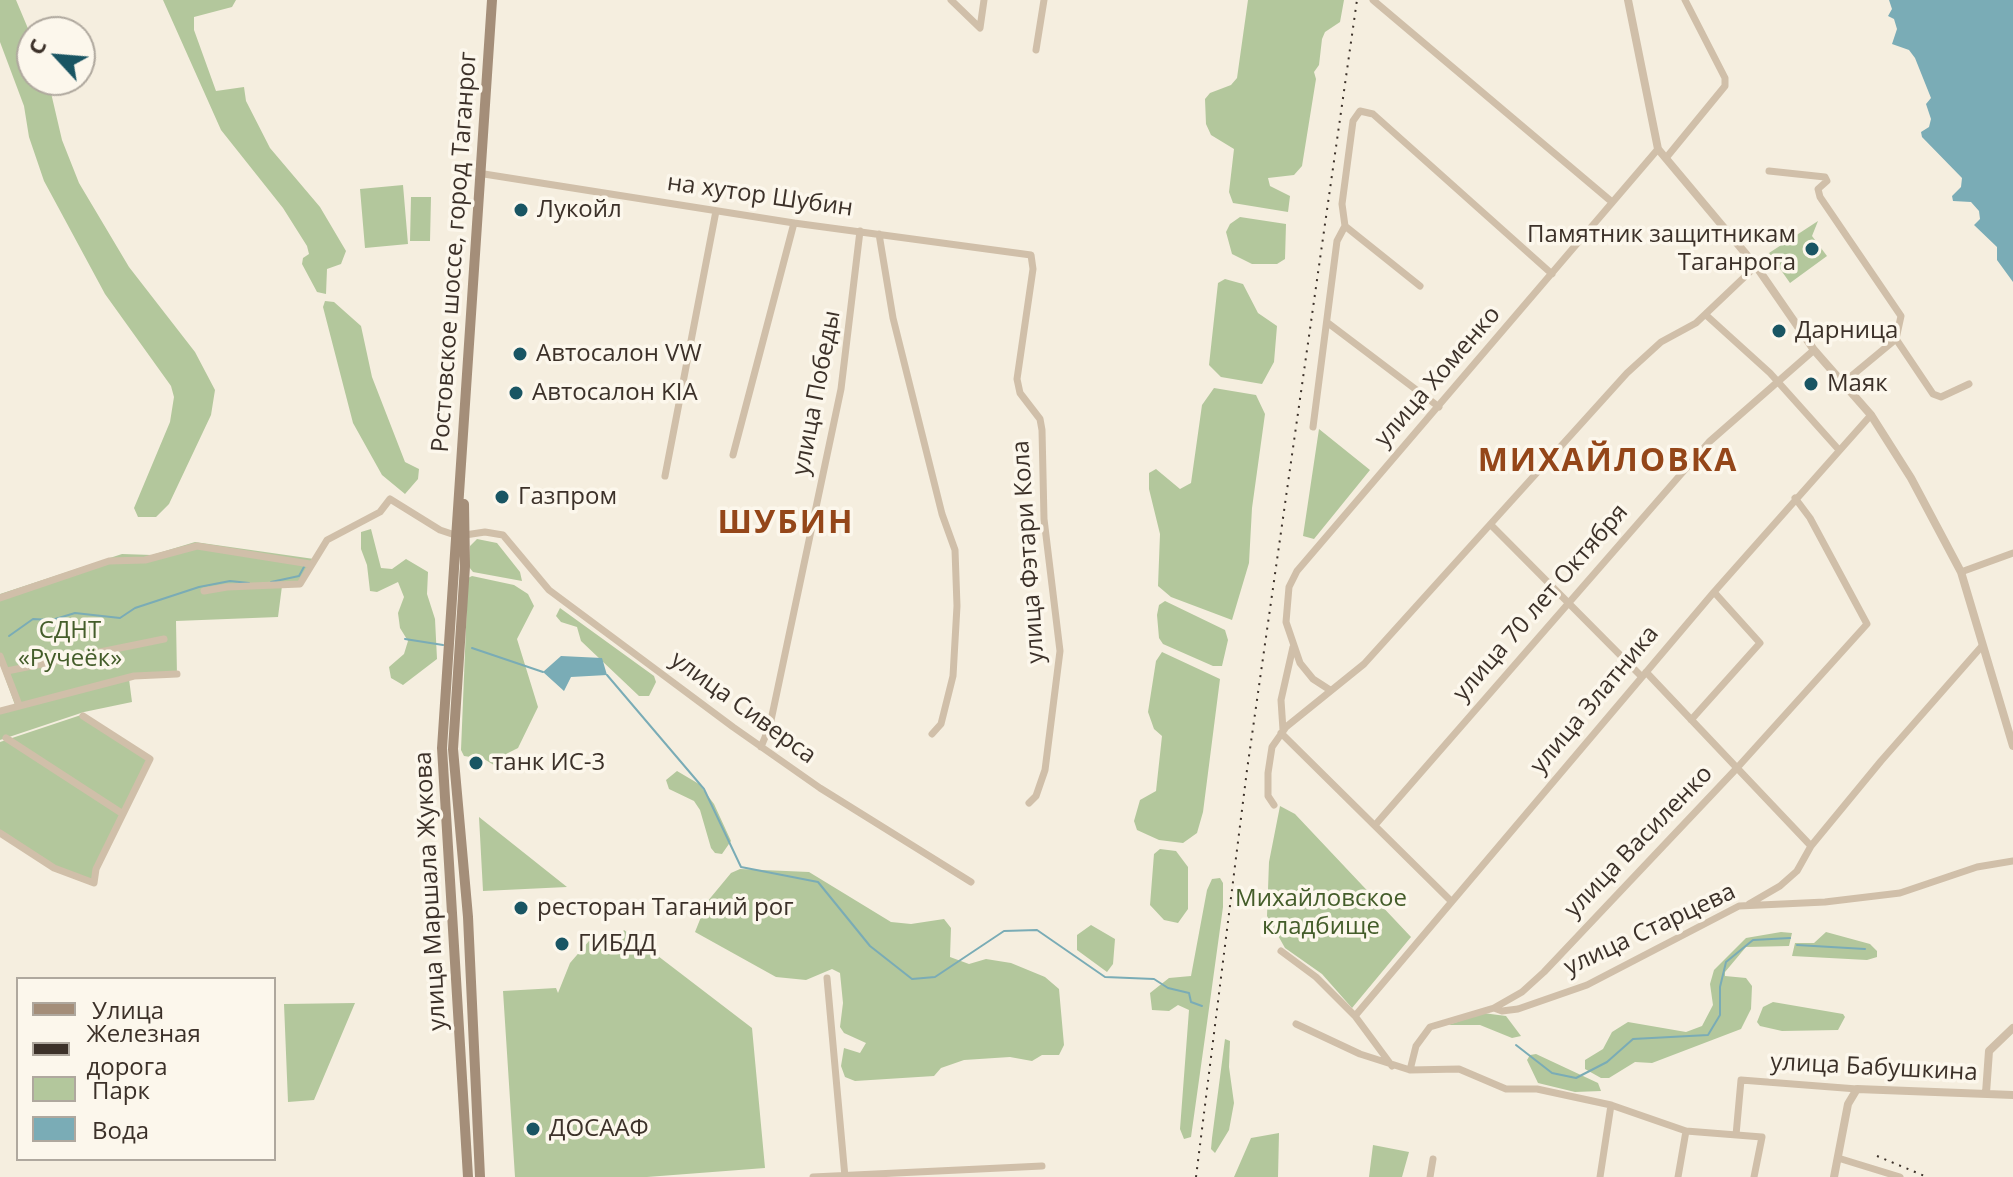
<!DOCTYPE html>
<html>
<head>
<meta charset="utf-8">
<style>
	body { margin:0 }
	#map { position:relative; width:2013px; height:1177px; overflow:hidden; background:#f5eedf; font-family:"Open Sans",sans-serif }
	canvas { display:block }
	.legend { position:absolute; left:16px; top:977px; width:260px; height:184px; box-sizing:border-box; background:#fcf7ec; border:2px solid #afa89e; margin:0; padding:10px 14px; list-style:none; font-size:24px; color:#3c3129 }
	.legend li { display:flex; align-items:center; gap:16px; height:40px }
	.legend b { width:40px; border:2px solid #afa89e }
	.north { position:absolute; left:16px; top:16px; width:80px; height:80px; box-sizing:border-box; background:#fcf7ec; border:2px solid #afa89e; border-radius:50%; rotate:296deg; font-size:22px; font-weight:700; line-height:32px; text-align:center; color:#3c3129 }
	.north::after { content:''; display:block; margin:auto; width:28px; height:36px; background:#195563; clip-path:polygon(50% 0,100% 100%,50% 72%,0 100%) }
</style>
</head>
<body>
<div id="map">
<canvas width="2013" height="1177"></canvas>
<ul class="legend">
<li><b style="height:10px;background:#a48e79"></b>Улица</li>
<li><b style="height:10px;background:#3c3129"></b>Железная дорога</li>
<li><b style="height:22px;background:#b3c79c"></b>Парк</li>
<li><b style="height:22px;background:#7aacb6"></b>Вода</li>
</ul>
<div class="north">С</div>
</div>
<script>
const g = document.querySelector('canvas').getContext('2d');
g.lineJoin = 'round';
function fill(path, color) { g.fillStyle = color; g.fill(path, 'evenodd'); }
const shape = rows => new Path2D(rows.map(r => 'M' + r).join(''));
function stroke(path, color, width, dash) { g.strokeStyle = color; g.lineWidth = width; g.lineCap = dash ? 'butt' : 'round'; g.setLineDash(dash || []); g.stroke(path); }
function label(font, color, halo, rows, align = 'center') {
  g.font = font + ' "Open Sans",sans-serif'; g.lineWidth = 7; g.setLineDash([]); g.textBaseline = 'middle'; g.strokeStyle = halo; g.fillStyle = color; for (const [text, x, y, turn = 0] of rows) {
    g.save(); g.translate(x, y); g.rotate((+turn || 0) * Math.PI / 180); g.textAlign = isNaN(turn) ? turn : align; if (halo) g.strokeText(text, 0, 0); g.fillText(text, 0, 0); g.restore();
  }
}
fill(shape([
	[0,0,16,0,32,38,32,80,48,80,62,140,79,183,129,267,195,352,215,390,211,415,169,504,156,517,138,517,134,508,170,422,174,397,171,386,105,294,44,181,29,137,24,106,0,42],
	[163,0,236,0,232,7,194,17,194,30,216,91,244,87,246,101,270,148,320,207,346,251,341,264,327,269,326,294,317,292,302,264,303,258,309,254,307,246,283,208,221,130],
	[1248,0,1344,0,1340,22,1325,32,1322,39,1319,65,1314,72,1316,79,1302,166,1294,175,1268,178,1270,186,1290,196,1288,212,1233,203,1229,192,1234,149,1211,135,1206,124,1205,99,1210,93,1231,85,1237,78],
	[403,185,408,244,365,248,360,189],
	[411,197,431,197,430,241,410,241],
	[1240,217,1286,224,1285,259,1277,264,1252,264,1232,254,1226,232,1230,224],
	[1818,221,1812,236,1827,256,1790,283,1769,253],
	[1225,279,1243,284,1258,313,1277,326,1274,362,1262,384,1221,377,1209,365,1218,283],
	[325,301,334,302,361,326,372,377,405,462,419,469,418,479,405,494,382,475,353,423,323,307],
	[1214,388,1256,395,1265,414,1252,508,1249,563,1232,620,1171,597,1158,586,1160,534,1149,489,1149,473,1156,469,1180,489,1191,483,1202,405],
	[1319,429,1370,470,1314,539,1303,536],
	[371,529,381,568,392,569,406,559,428,572,427,594,435,619,437,659,403,685,391,678,389,667,404,654,408,641,400,628,398,613,404,597,398,582,377,592,370,591,367,565,361,549,361,532],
	[477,539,497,543,520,572,522,581,473,572,469,567,470,546],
	[195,542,314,559,303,582,282,586,278,617,176,621,177,676,129,679,132,702,84,712,0,740,0,710,15,705,0,664,0,594,122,554,152,555],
	[472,576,514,585,528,594,534,606,517,639,538,707,518,748,506,754,506,766,502,770,484,759,464,756,461,750,468,578],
	[1165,601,1225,630,1228,640,1222,666,1213,666,1163,644,1159,638,1157,615,1159,605],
	[560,608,654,676,656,682,649,696,639,696,581,641,577,627,561,622,556,616],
	[1162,652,1220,679,1203,812,1197,833,1183,843,1159,840,1137,830,1134,821,1140,800,1156,791,1162,736,1154,729,1148,712,1156,661],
	[84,714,150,756,93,883,57,869,0,832,0,742],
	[677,771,699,784,714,804,731,841,722,854,715,853,711,848,700,810,694,801,669,789,666,780],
	[1280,806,1295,814,1411,937,1352,1008,1322,974,1285,948,1267,916,1269,862],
	[479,817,567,887,483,891],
	[1160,849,1176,851,1188,867,1188,909,1178,923,1164,920,1150,905,1154,854],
	[740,869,809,872,891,922,911,924,944,919,951,928,950,957,969,964,986,959,1011,963,1045,977,1059,989,1064,1045,1059,1055,1042,1055,1032,1061,1010,1057,964,1060,941,1068,934,1076,855,1081,845,1077,841,1066,844,1048,860,1053,866,1043,844,1033,840,1027,843,1003,840,973,832,969,806,980,776,977,695,932,707,902,731,873],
	[1220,878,1223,883,1223,907,1207,1023,1191,1137,1184,1139,1180,1129,1189,1010,1178,1005,1169,1011,1152,1010,1150,993,1169,978,1191,976,1207,890,1212,879],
	[1091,925,1115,939,1113,964,1107,972,1077,950,1077,935],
	[624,930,752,1028,765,1168,647,1177,515,1177,503,991,556,988,558,993,570,963,589,941,620,936],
	[1781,932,1792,933,1789,946,1746,947,1725,972,1725,976,1746,978,1752,986,1751,1009,1741,1029,1652,1063,1635,1062,1609,1078,1601,1078,1585,1069,1585,1060,1603,1049,1612,1032,1628,1022,1686,1032,1702,1026,1713,1005,1710,984,1714,970,1746,938],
	[1826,932,1870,944,1877,951,1877,957,1867,960,1792,956,1795,943,1814,943],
	[1773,1002,1843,1014,1845,1017,1838,1030,1782,1031,1760,1026,1757,1022,1763,1007],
	[355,1003,314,1100,288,1102,284,1004],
	[1483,1013,1506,1016,1521,1036,1512,1038,1480,1025,1448,1025],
	[1225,1039,1230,1041,1229,1067,1234,1103,1229,1130,1215,1153,1211,1149,1212,1138],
	[1536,1054,1598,1083,1601,1091,1575,1092,1538,1083,1527,1060,1530,1055],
	[1279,1133,1278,1177,1234,1177,1251,1138],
	[1373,1145,1409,1152,1402,1177,1369,1177]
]), '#b3c79c');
fill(shape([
	[1889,0,2013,0,2013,282,1997,260,1997,247,1974,225,1980,219,1979,211,1971,202,1953,201,1952,196,1961,187,1962,178,1922,137,1921,132,1929,127,1931,119,1926,104,1931,98,1915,58,1909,50,1892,44,1897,29,1894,19,1888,16,1892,9],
	[561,656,602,658,607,675,571,677,564,691,543,672]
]), '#7aacb6');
stroke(shape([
	[271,582,299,576,305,565],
	[9,636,33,619,52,620,75,613,120,618,135,608,199,587,230,581,249,583],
	[405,639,443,645],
	[472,648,543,672],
	[607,675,704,789,741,867,818,882,870,946,912,979,935,977,1004,931,1037,930,1105,977,1154,979,1168,988,1189,993,1191,1002,1202,1006],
	[1797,945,1865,949],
	[1516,1045,1552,1073,1576,1078,1607,1062,1633,1039,1708,1035,1720,1015,1720,987,1726,962,1753,940,1790,938]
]), '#7aacb6', 2);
stroke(shape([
	[951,0,980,28,984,0],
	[1373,0,1612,202],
	[1036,50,1044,0],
	[1666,158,1725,86,1725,78,1685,0],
	[1769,171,1825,177,1827,181,1818,189,1820,197,1901,316,1896,339,1933,394,1941,397,1969,384],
	[484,174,794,223,1031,255,1033,269,1017,379,1020,393,1040,419,1042,430,1044,519,1060,651,1045,770,1036,796,1029,803],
	[1345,226,1420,286],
	[879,234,893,318,942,514,955,550,957,606,953,676,941,724,932,734],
	[1706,315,1770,373,1839,450],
	[1328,323,1439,407],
	[1843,383,1896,339],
	[1313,427,1337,241,1345,226,1342,204,1353,121,1360,111,1373,114,1552,274],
	[733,455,794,223],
	[665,476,716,211],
	[1491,525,1642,677],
	[465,535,485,532,503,535,549,590,733,727,820,788,971,882],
	[1961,572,2013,553],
	[204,591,227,587,300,584,327,540,380,512,390,499,440,530,455,535],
	[0,598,109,561,145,560,197,546,310,564],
	[0,656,19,705],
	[7,671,164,639],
	[1646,672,1811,846],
	[1330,690,1313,679,1300,663,1286,622,1289,587,1297,571,1658,149],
	[0,711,134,676,177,674],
	[1691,720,1760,643,1714,592],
	[1283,730,1281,700,1293,647],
	[1281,733,1451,901],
	[6,738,123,814],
	[761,747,770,725,841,389,860,231],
	[1274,805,1268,796,1268,773,1272,747,1286,727,1364,664,1627,373,1661,342,1696,323,1756,266],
	[1376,824,1709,442,1814,350],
	[0,833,54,868,94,883,96,869,150,759,83,716],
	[1749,904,1780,886,1797,871,1811,846,1881,761,1982,646],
	[1281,951,1316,977,1355,1016,1392,1066],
	[827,978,845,1177],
	[1494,1008,1502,1011,1518,1009,1587,985,1739,906,1825,902,1900,893,1977,867,2013,861],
	[1355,1016,1714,592,1871,415],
	[1296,1024,1360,1054,1410,1070,1416,1046,1430,1027,1494,1008,1522,992,1544,972,1737,768,1867,624,1810,518,1795,498],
	[1410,1070,1459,1069,1506,1089,1537,1089,1611,1105,1686,1131,1762,1137,1754,1177],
	[1736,1135,1741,1080,1857,1089],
	[1838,1158,1900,1177],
	[813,1177,1042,1166],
	[1430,1177,1433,1159],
	[1600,1177,1611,1105],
	[1678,1177,1686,1131]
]), '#d0bfa9', 7);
stroke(shape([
	[1628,0,1658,149,1756,266,1814,350,1871,415,1911,478,1961,572,2013,746],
	[1986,1093,1989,1051,2013,1028],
	[1834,1177,1848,1104,1857,1089,2013,1095]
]), '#d0bfa9', 8);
stroke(shape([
	[464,504,465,566,453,749,468,917,480,1177],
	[468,1177,442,748,492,0]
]), '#a48e79', 10);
stroke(shape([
	[1877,1156,1927,1177],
	[1196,1177,1247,770,1357,0]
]), '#3c3129', 2, [2, 6]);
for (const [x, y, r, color] of [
	[521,210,8,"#195563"],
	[1812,249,8,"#195563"],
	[1779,331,8,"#195563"],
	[520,354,8,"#195563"],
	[1811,384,8,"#195563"],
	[516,393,8,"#195563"],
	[502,497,8,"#195563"],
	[476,763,8,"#195563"],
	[521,908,8,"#195563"],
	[562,944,8,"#195563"],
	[533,1129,8,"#195563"]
]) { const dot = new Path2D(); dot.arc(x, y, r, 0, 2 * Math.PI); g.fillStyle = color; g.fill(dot); stroke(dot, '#fcf7ec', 3); }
label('24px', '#3c3129', '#fcf7ec', [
	["на хутор Шубин",760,196,8],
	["Ростовское шоссе, город Таганрог",455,252,-86],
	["улица Хоменко",1438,377,-49],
	["улица Победы",817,393,-79],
	["улица Фэтари Кола",1029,552,-94],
	["улица 70 лет Октября",1541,603,-49],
	["улица Златника",1595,700,-50],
	["улица Сиверса",743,708,36],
	["улица Василенко",1639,842,-46],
	["улица Маршала Жукова",431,891,-93],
	["улица Старцева",1650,930,-25],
	["улица Бабушкина",1874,1068,3]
]);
label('24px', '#3c3129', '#fcf7ec', [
	["Лукойл",537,210],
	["Памятник защитникам",1796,235,"right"],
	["Таганрога",1796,263,"right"],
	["Дарница",1795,331],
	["Автосалон VW",536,354],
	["Маяк",1827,384],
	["Автосалон KIA",532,393],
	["Газпром",518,497],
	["танк ИС-3",492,763],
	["ресторан Таганий рог",537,908],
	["ГИБДД",578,944],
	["ДОСААФ",549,1129]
], 'left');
label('24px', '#445d2a', '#fcf7ec', [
	["СДНТ",70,631],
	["«Ручеёк»",70,659],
	["Михайловское",1321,899],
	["кладбище",1321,927]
]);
g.letterSpacing = '2px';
label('bold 32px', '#944619', '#fcf7ec', [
	["МИХАЙЛОВКА",1608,462],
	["ШУБИН",786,524]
]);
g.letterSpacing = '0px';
</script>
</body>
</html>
